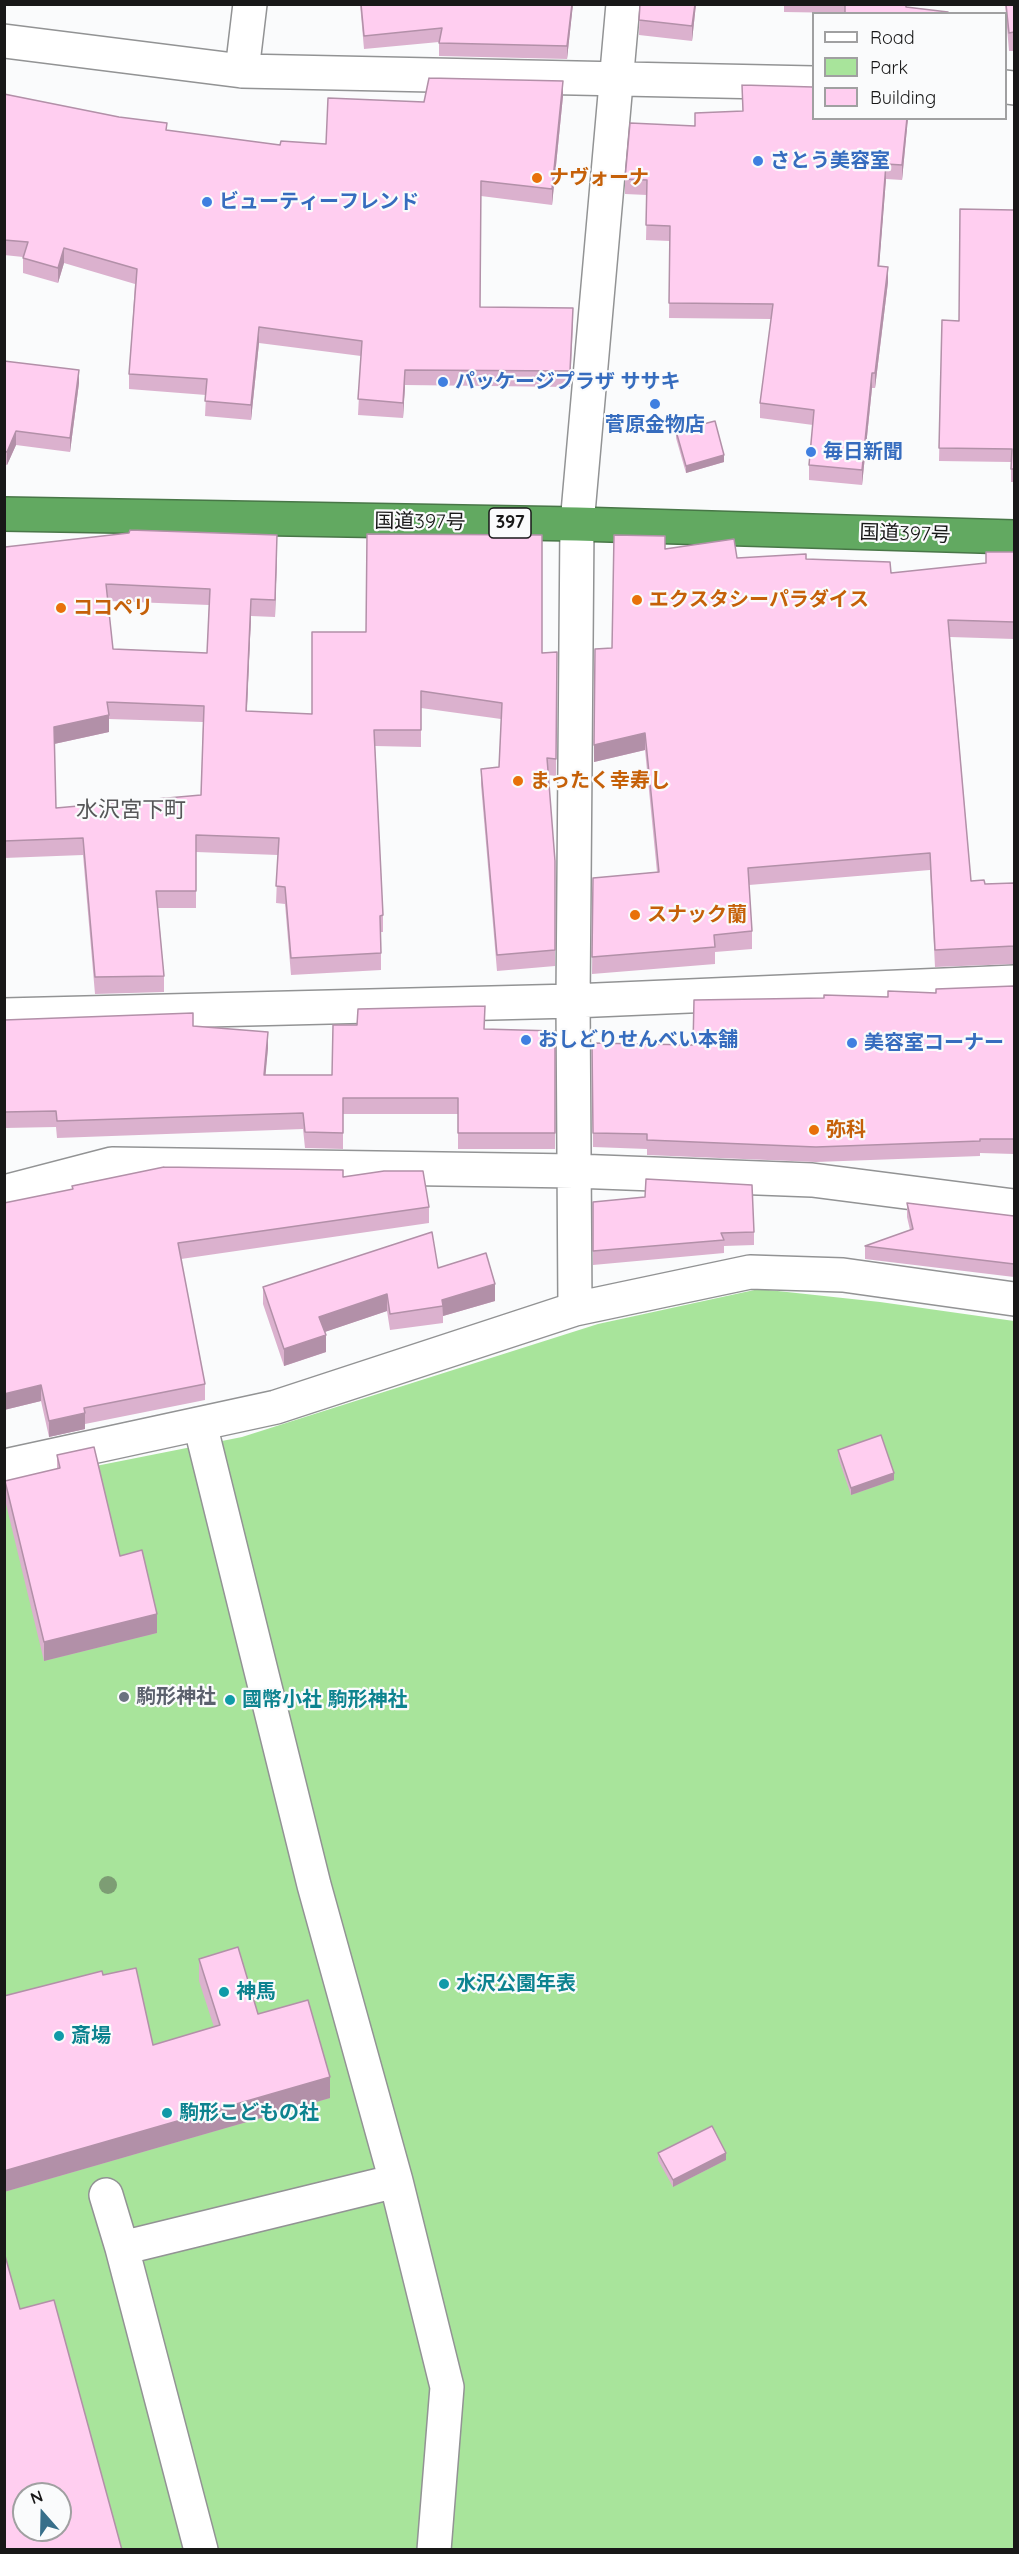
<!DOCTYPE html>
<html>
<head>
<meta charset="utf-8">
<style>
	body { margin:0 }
	#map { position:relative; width:1019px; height:2554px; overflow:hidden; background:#fafbfc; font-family:Quicksand,sans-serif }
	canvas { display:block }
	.frame { position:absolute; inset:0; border:6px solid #181818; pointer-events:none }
	.legend { position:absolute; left:812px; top:12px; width:195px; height:108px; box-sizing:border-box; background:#fafbfc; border:2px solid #a0a0a1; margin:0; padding:8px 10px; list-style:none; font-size:18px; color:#181818 }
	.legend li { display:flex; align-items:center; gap:12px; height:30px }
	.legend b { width:30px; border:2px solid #a0a0a1 }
	.north { position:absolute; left:12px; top:2482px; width:60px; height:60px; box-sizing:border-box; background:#fafbfc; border:2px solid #a0a0a1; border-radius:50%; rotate:340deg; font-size:16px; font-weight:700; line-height:24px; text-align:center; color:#181818 }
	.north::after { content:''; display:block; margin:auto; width:21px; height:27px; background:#386f8a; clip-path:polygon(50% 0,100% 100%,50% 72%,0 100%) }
</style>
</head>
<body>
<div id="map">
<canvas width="1019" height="2554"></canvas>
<div class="frame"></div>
<ul class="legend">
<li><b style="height:8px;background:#fff"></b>Road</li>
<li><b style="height:16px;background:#a8e49b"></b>Park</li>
<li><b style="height:16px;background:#ffcef0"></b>Building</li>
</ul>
<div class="north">N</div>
</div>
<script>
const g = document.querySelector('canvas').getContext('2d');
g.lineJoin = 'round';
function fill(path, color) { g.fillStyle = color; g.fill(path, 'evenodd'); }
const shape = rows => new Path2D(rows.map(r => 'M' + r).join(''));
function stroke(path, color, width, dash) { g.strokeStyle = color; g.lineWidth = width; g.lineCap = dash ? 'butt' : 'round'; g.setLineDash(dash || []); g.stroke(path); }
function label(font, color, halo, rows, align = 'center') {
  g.font = font + ' Quicksand,"Noto Sans JP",sans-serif'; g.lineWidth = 4.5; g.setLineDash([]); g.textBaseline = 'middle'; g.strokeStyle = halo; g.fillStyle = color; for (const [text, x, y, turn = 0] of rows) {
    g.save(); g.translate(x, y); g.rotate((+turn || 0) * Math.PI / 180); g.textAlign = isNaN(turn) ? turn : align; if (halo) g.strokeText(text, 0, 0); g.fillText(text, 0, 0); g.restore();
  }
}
fill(shape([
	[759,1289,880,1302,1014,1321,1014,2549,5,2549,5,1484,242,1437,598,1324],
	[24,2494,60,2494,60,2530,24,2530]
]), '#a8e49b');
const minor = shape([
	[4,41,242,71,814,83],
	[242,71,250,4],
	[1006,87,1014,88],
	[4,1015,573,1001,1014,982],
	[4,1192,112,1164,574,1171,812,1180,1014,1206],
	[575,1309,750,1272,843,1275,1014,1299],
	[200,1424,314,1885,396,2181,122,2248,201,2550],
	[4,1466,276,1407,575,1309,573,1001,577,524,623,4],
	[396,2181,447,2387,434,2550],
	[106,2195,122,2248]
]);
const highway = shape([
	[4,514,577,524,1014,537]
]);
stroke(minor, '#929394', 36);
stroke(highway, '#487647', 36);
stroke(minor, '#fff', 33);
stroke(highway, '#62a961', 33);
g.fillStyle = '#7d9d74';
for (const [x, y] of [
	[108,1885]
]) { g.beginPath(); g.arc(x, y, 9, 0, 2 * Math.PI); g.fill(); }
fill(shape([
	[360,4,573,4,567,59,439,56,439,42,364,49],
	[640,4,696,4,692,41,639,35],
	[784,4,906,4,845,13,784,12],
	[1005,4,1014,4,1014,51,1009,51],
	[742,85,908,118,902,180,886,179,879,266,888,282,875,388,872,388,862,485,809,480,809,465,813,425,760,418,760,403,771,319,669,318,670,241,646,240,647,195,625,194,625,179,695,125,743,111],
	[4,94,167,131,280,145,326,144,424,102,563,96,552,205,481,196,480,307,573,324,570,387,405,385,403,418,358,415,361,356,259,343,251,420,205,416,206,395,129,389,129,374,135,284,64,263,58,283,23,273,23,257,4,255],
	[1014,210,1014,482,1011,482,1011,462,939,461,942,320,959,321],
	[4,361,79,383,70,452,16,445,7,465,4,464],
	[676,431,724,462,686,473,676,438],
	[4,537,5,547,277,552,275,617,251,616,247,711,312,714,542,653,557,652,556,776,548,775,555,861,555,966,497,971,481,785,481,769,499,767,501,719,421,708,421,747,375,746,383,915,383,932,381,932,381,970,291,975,285,904,276,903,278,855,196,852,196,908,158,908,164,976,164,992,95,994,83,855,4,858],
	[108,601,209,605,207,653,113,649],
	[109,719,203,722,201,795,56,808,54,744,109,732],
	[665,549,737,558,806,559,891,573,986,563,1014,552,1014,639,950,637,971,881,985,884,1014,883,1014,964,935,967,930,870,749,885,752,931,752,949,715,952,715,964,592,974,593,878,657,872,645,750,594,762,612,648],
	[1014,986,1014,1154,980,1153,980,1156,816,1162,647,1155,647,1149,593,1147,592,1043,693,1045,888,997],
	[4,1020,193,1026,268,1048,265,1075,332,1075,485,1029,555,1031,555,1149,458,1149,458,1114,343,1114,343,1149,305,1148,303,1129,57,1138,56,1127,4,1128],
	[343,1177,429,1207,429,1223,181,1259,205,1384,205,1400,85,1424,85,1429,49,1437,41,1401,4,1410,72,1189,72,1186],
	[645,1197,754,1232,754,1245,724,1246,724,1253,593,1265,593,1202],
	[907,1203,1014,1216,1014,1277,865,1259,865,1246,910,1230,907,1217],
	[438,1268,495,1301,443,1316,443,1323,390,1330,387,1311,324,1332,326,1352,284,1366,263,1304,263,1287],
	[838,1450,894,1480,851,1495,838,1457],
	[57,1455,120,1556,157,1633,44,1661,5,1500,5,1481,57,1469],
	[199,1959,258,2014,330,2098,4,2192,4,1996,103,1975,153,2045,214,2027,199,1981],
	[658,2153,726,2160,673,2187,658,2160]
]), '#dbb1ce');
fill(shape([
	[572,4,573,4,567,59,567,46],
	[695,4,696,4,692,41,692,26],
	[563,81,563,96,552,205,552,189],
	[907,118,908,118,902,180,902,165],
	[886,164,886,179,878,281,878,266],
	[64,248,64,263,58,283,58,268],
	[888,267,888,282,875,388,875,373],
	[259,327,259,343,251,420,251,405],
	[79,370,79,383,70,452,70,438],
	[405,370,405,385,403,418,403,403],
	[872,373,872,388,862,485,862,470],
	[16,431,16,445,7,465,7,452],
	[724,455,724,462,686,473,686,466],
	[277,535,277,552,275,617,275,600],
	[251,599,251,616,246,728,246,711],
	[109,715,109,732,54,744,54,727],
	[645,733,645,750,594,762,594,745],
	[268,1032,268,1048,264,1092,264,1075],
	[495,1284,495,1301,443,1316,442,1300],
	[387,1294,387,1311,319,1334,319,1317],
	[326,1335,326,1352,284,1366,284,1349],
	[41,1385,41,1401,4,1410,4,1394],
	[85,1413,85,1429,49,1437,49,1421],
	[894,1473,894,1480,851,1495,851,1488],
	[157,1614,157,1633,44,1661,44,1642],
	[330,2077,330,2098,4,2192,4,2171],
	[726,2153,726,2160,673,2187,673,2180]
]), '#b290a8');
const building = shape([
	[361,4,572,4,567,46,439,43,442,28,364,36,361,4],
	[640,4,695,4,692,26,639,20,640,4],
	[845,4,906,4,906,7,948,12,948,14,845,14,845,4],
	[1006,4,1014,4,1014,32,1009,33,1006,4],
	[429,78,563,81,552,189,481,181,480,307,573,308,570,371,405,370,403,403,358,399,362,341,259,327,251,405,205,401,207,379,129,374,137,269,64,248,58,268,23,258,28,242,4,240,4,94,119,117,167,123,166,130,280,145,281,141,326,144,328,98,424,102,429,78],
	[742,85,813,87,813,118,907,118,902,165,886,164,878,266,888,267,875,373,872,373,862,470,809,465,814,410,760,403,773,304,669,303,670,226,646,225,647,180,625,179,630,123,695,126,695,113,743,111,742,85],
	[960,209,1014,210,1014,469,1011,469,1012,449,939,448,942,320,959,321,960,209],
	[4,361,79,370,70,438,16,431,7,452,4,451,4,361],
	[715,421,724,455,686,466,676,431,715,421],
	[130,530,277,535,275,600,251,599,246,711,312,714,312,632,366,632,367,534,542,535,542,653,557,652,556,759,547,758,555,861,555,950,497,955,481,769,499,767,502,703,421,691,421,730,374,730,383,915,380,916,381,953,291,958,285,887,276,886,279,838,196,835,196,891,156,891,164,976,95,977,83,838,4,841,4,537,5,547,129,533,130,530],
	[106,584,210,589,207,653,113,649,106,584],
	[107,702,204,706,201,795,56,808,54,727,109,715,107,702],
	[614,535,665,536,665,549,734,539,737,558,806,554,806,559,890,562,891,573,986,563,986,552,1014,552,1014,622,948,620,971,881,984,880,985,884,1014,883,1014,946,935,950,930,853,748,868,752,931,714,935,715,947,592,957,593,878,659,872,645,733,594,745,595,649,612,648,614,535],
	[1014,986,1014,1139,980,1139,980,1141,816,1147,647,1140,647,1134,593,1133,592,1043,693,1045,694,1000,824,998,824,995,888,997,888,991,936,993,936,989,1014,986],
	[485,1006,484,1029,555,1031,555,1133,458,1133,458,1098,343,1098,343,1133,305,1132,303,1113,57,1121,56,1111,4,1112,4,1020,193,1013,193,1026,268,1032,264,1075,332,1075,333,1025,357,1025,358,1009,485,1006],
	[164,1167,343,1170,343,1177,384,1171,423,1171,429,1207,178,1243,205,1384,84,1408,85,1413,49,1421,41,1385,4,1394,4,1203,73,1189,72,1186,164,1167],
	[646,1179,752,1185,754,1232,721,1233,724,1240,593,1251,593,1202,645,1197,646,1179],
	[907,1203,1014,1216,1014,1264,865,1246,913,1229,907,1203],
	[432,1232,438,1268,486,1253,495,1284,442,1300,443,1306,390,1314,387,1294,319,1317,326,1335,284,1349,263,1287,432,1232],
	[881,1435,894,1473,851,1488,838,1450,881,1435],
	[94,1447,120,1556,142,1550,157,1614,44,1642,5,1481,60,1468,57,1455,94,1447],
	[238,1947,258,2014,308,2000,330,2077,4,2171,4,1996,102,1971,103,1975,136,1968,153,2045,220,2025,199,1959,238,1947],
	[712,2126,726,2153,673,2180,658,2153,712,2126],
	[4,2252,20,2309,54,2300,122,2550,4,2550,4,2252],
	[24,2494,60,2494,60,2530,24,2530,24,2494]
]);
fill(building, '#ffcef0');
stroke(building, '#b290a8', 1.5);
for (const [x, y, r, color] of [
	[758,161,6,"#3f7fe0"],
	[537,178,6,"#e8710a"],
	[207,202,6,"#3f7fe0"],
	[443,382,6,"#3f7fe0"],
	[655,404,6,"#3f7fe0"],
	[811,452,6,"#3f7fe0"],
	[637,600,6,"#e8710a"],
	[61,608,6,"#e8710a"],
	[518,781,6,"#e8710a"],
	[635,915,6,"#e8710a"],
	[526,1040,6,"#3f7fe0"],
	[852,1043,6,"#3f7fe0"],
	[814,1130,6,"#e8710a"],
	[124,1697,6,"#6b7280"],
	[230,1700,6,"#0f9aa8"],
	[444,1984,6,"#0f9aa8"],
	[224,1992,6,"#0f9aa8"],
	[59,2036,6,"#0f9aa8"],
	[167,2113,6,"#0f9aa8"]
]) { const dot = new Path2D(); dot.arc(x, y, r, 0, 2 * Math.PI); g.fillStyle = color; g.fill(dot); stroke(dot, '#fafbfc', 2); }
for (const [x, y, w] of [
	[510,523,42]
]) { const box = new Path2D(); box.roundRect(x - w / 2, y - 15, w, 30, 4.5); g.fillStyle = '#fafbfc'; g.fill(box); stroke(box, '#181818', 1.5); }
label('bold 18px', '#181818', null, [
	["397",510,523]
]);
label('bold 20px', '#366cbe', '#fafbfc', [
	["さとう美容室",770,161],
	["ビューティーフレンド",219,202],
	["パッケージプラザ ササキ",455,382],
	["菅原金物店",655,425,"center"],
	["毎日新聞",823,452],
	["おしどりせんべい本舗",538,1040],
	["美容室コーナー",864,1043]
], 'left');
label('bold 20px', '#c56008', '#fafbfc', [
	["ナヴォーナ",549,178],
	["エクスタシーパラダイス",649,600],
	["ココペリ",73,608],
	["まったく幸寿し",530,781],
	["スナック蘭",647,915],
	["弥科",826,1130]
], 'left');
label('20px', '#181818', '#fafbfc', [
	["国道397号",420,522,1],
	["国道397号",905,534,2]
]);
label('bold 20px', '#5b616d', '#fafbfc', [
	["駒形神社",136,1697]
], 'left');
label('bold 20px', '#0d838f', '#fafbfc', [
	["國幣小社 駒形神社",242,1700],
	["水沢公園年表",456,1984],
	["神馬",236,1992],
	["斎場",71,2036],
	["駒形こどもの社",179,2113]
], 'left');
label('22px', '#565758', '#fafbfc', [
	["水沢宮下町",131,810]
]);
</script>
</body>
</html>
